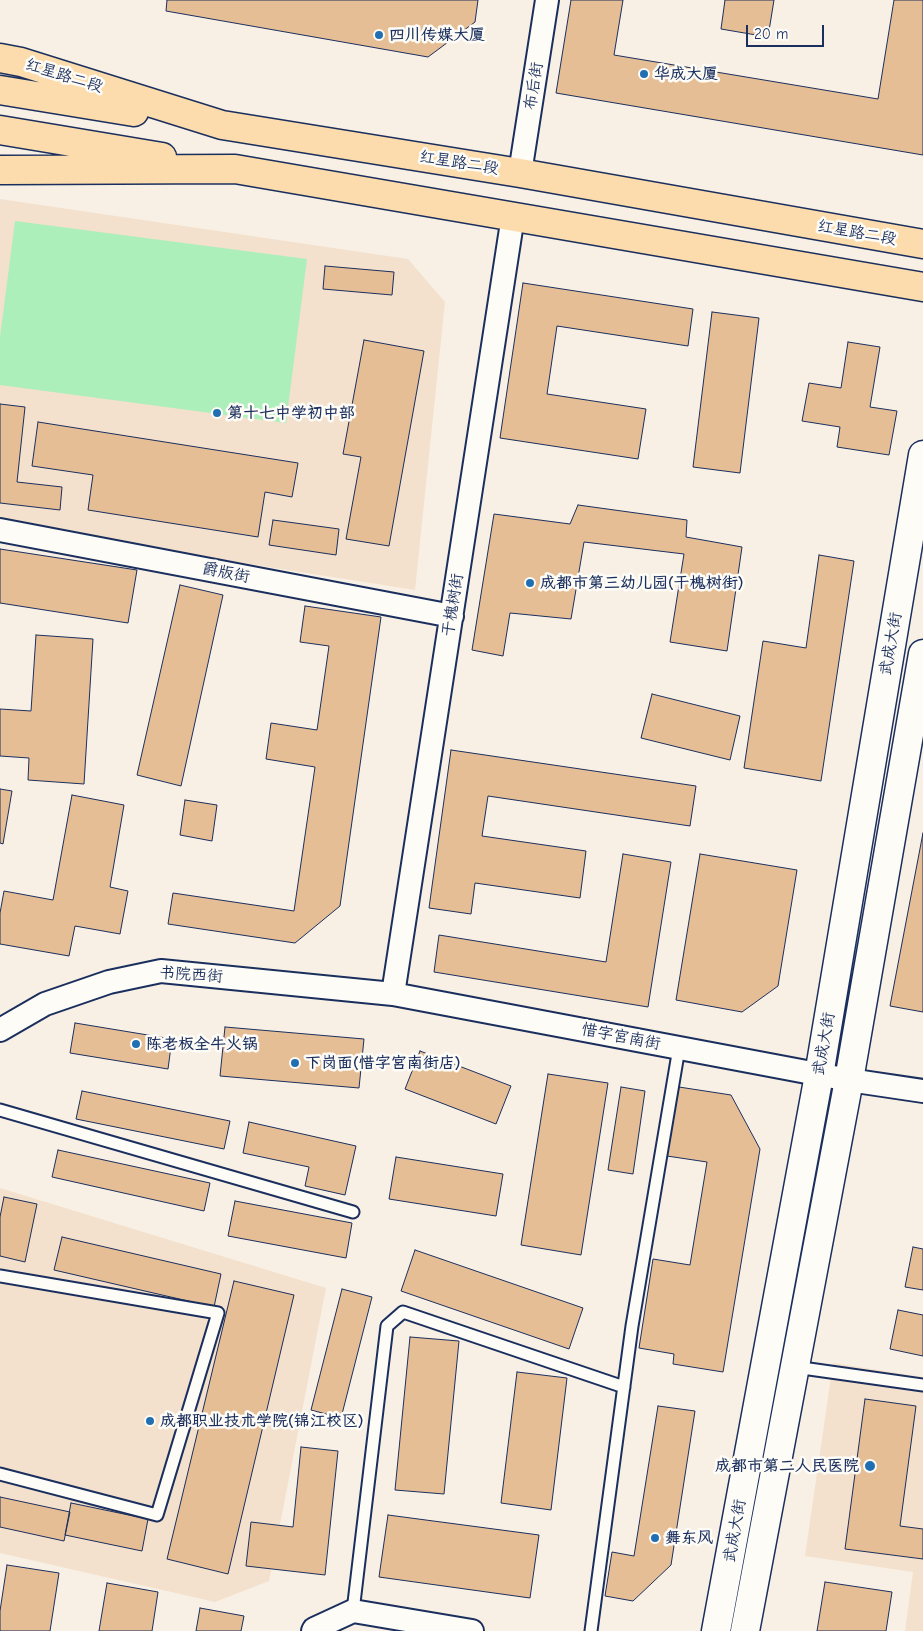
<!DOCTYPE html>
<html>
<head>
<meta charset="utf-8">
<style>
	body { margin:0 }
	#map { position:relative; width:923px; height:1631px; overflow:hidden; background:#f8f0e4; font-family:"Comic Neue",sans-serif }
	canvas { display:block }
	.scale { position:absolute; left:746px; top:25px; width:78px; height:22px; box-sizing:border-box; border:2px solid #1b2f5e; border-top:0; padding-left:6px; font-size:15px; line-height:18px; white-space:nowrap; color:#1b2f5e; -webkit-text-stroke:4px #fdfcf7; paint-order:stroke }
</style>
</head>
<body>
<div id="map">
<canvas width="923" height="1631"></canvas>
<div class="scale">20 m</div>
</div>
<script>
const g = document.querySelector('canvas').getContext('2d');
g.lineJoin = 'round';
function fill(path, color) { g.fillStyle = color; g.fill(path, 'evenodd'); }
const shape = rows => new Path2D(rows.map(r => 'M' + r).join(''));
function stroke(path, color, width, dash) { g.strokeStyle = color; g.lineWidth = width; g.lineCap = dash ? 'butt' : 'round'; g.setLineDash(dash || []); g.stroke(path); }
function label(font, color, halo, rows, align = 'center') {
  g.font = font + ' "Comic Neue","LXGW WenKai TC",sans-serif'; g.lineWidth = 5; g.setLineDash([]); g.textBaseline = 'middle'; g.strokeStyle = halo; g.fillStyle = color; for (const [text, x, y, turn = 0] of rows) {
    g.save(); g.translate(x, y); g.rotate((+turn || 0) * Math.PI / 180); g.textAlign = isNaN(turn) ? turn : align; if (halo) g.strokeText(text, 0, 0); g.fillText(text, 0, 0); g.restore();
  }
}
fill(shape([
	[0,199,408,259,445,302,415,590,0,525],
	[0,1188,326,1288,269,1581,215,1602,0,1553],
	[833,1363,923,1377,923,1631,905,1631,913,1572,805,1556]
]), '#f3e1cd');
fill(shape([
	[15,221,307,259,286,423,0,385,0,337]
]), '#acefba');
const building = shape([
	[167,0,478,0,475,22,428,57,166,11,167,0],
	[571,0,623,0,614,55,878,99,894,0,923,0,923,155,556,93,571,0],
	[725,0,774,0,768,37,721,29,725,0],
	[325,266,394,272,392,295,323,289,325,266],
	[523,283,693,309,688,346,557,326,547,394,646,409,638,459,500,438,523,283],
	[712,312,759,318,740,473,693,467,712,312],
	[364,340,424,351,389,546,346,539,361,457,343,454,364,340],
	[848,342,880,347,870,407,897,411,889,455,837,447,840,427,802,421,809,383,841,388,848,342],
	[0,404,25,407,17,482,62,487,60,510,0,503,0,404],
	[38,422,298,463,292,497,265,492,258,537,88,510,93,475,32,466,38,422],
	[578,505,687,520,686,537,742,547,727,651,670,642,684,554,584,542,571,619,510,613,503,656,472,650,494,514,570,524,578,505],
	[273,520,339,529,336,555,269,545,273,520],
	[0,549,137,570,128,623,0,603,0,549],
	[819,555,854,561,821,781,744,768,763,641,806,648,819,555],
	[180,585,223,595,181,786,137,775,180,585],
	[305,606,381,617,340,906,295,943,168,924,173,893,294,911,315,767,266,759,271,723,317,730,329,646,300,642,305,606],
	[36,635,93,639,84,784,28,780,29,758,0,756,0,709,31,711,36,635],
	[652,694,740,716,730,760,641,738,652,694],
	[451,750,696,786,690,826,488,796,482,836,586,851,580,898,475,883,471,914,429,908,451,750],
	[0,789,12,791,3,844,0,843,0,789],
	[72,795,124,805,110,887,128,891,120,934,75,926,69,956,0,944,0,913,4,891,53,900,72,795],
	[185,800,217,805,212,841,180,835,185,800],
	[923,833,923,1012,890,1006,923,833],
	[623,854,671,862,648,1007,434,972,439,935,606,962,623,854],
	[700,854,797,870,778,986,742,1012,676,1000,700,854],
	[75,1023,172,1039,168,1069,70,1053,75,1023],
	[225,1027,364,1039,359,1088,220,1076,225,1027],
	[420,1051,511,1086,496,1124,405,1089,420,1051],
	[548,1074,608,1083,581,1255,521,1245,548,1074],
	[621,1087,645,1091,633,1174,608,1170,621,1087],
	[679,1087,731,1095,760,1149,723,1372,673,1364,674,1354,639,1348,653,1259,690,1265,707,1162,667,1156,679,1087],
	[82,1091,230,1121,224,1149,76,1119,82,1091],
	[249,1122,356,1146,345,1195,305,1186,309,1167,243,1153,249,1122],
	[58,1150,210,1183,204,1211,52,1177,58,1150],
	[396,1157,503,1174,496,1216,389,1199,396,1157],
	[4,1197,37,1204,25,1262,0,1256,0,1217,4,1197],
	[235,1201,352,1223,346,1258,228,1236,235,1201],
	[62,1237,221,1274,214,1307,54,1270,62,1237],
	[913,1247,923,1249,923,1290,905,1287,913,1247],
	[415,1250,583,1308,569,1349,401,1291,415,1250],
	[234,1281,294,1295,228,1574,167,1559,234,1281],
	[342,1289,372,1297,341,1418,311,1410,342,1289],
	[898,1310,923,1315,923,1356,890,1349,898,1310],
	[410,1337,459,1341,444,1494,395,1490,410,1337],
	[517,1372,567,1378,551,1510,501,1503,517,1372],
	[865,1399,916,1406,900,1526,923,1529,923,1559,845,1549,865,1399],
	[658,1406,695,1411,671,1565,633,1601,605,1596,612,1552,634,1556,658,1406],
	[301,1447,338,1451,325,1575,246,1566,251,1522,293,1527,301,1447],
	[0,1497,70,1512,64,1541,0,1527,0,1497],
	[71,1503,148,1519,142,1551,65,1535,71,1503],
	[388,1515,539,1535,530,1598,379,1577,388,1515],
	[7,1565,59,1573,50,1631,0,1631,0,1611,7,1565],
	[825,1582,892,1592,886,1631,817,1631,825,1582],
	[107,1583,158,1592,152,1631,99,1631,107,1583],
	[200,1608,244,1616,241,1631,196,1631,200,1608]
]);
fill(building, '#e6be96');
stroke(building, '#1b2f5e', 1);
const service = shape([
	[0,1110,353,1212],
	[0,1276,218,1313,157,1515,0,1474],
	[795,1367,923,1385],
	[353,1611,387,1326,403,1312,624,1387],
	[591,1631,632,1326,679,1048]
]);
const minor = shape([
	[520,173,547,0],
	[0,530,452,616],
	[393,994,513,216],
	[0,1030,45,1004,109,982,161,971,393,994,849,1080,923,1091],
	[313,1631,314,1629,353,1611,472,1631]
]);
const secondary = shape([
	[716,1631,819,1075,923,455],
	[745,1631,849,1080,923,654]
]);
const primary = shape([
	[0,58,21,62,222,125,520,173,923,244],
	[0,90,134,112],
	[0,130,162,157],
	[0,170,235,169,923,287]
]);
stroke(service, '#1b2f5e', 15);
stroke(minor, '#1b2f5e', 26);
stroke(secondary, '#1b2f5e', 31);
stroke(primary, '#1b2f5e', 31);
stroke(service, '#fdfcf7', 11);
stroke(minor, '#fdfcf7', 22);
stroke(secondary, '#fdfcf7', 28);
stroke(primary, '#fcdcac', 28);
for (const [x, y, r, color] of [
	[379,35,5,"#1f6fb2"],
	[644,74,5,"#1f6fb2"],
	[217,413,5,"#1f6fb2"],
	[530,583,5,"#1f6fb2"],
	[136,1044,5,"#1f6fb2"],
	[295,1063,5,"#1f6fb2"],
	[150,1421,5,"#1f6fb2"],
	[870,1466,6,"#1f6fb2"],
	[655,1538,5,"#1f6fb2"]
]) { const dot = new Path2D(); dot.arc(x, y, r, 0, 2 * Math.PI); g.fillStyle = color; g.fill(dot); stroke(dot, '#fdfcf7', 2); }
label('bold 16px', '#1b2f5e', '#fdfcf7', [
	["四川传媒大厦",389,35],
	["华成大厦",654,74],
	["第十七中学初中部",227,413],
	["成都市第三幼儿园(干槐树街)",540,583],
	["陈老板全牛火锅",146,1044],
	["下岗面(惜字宫南街店)",305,1063],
	["成都职业技术学院(锦江校区)",160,1421],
	["成都市第二人民医院",859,1466,"right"],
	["舞东风",665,1538]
], 'left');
label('16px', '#1b2f5e', '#fdfcf7', [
	["红星路二段",64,76,17],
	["布后街",534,86,-81],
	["红星路二段",459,163,9],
	["红星路二段",857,233,10],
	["爵版街",226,573,11],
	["干槐树街",453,605,-81],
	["武成大街",891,644,-80],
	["书院西街",191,975,4],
	["惜字宫南街",621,1037,11],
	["武成大街",824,1044,-80],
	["武成大街",735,1531,-80]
]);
</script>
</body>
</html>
